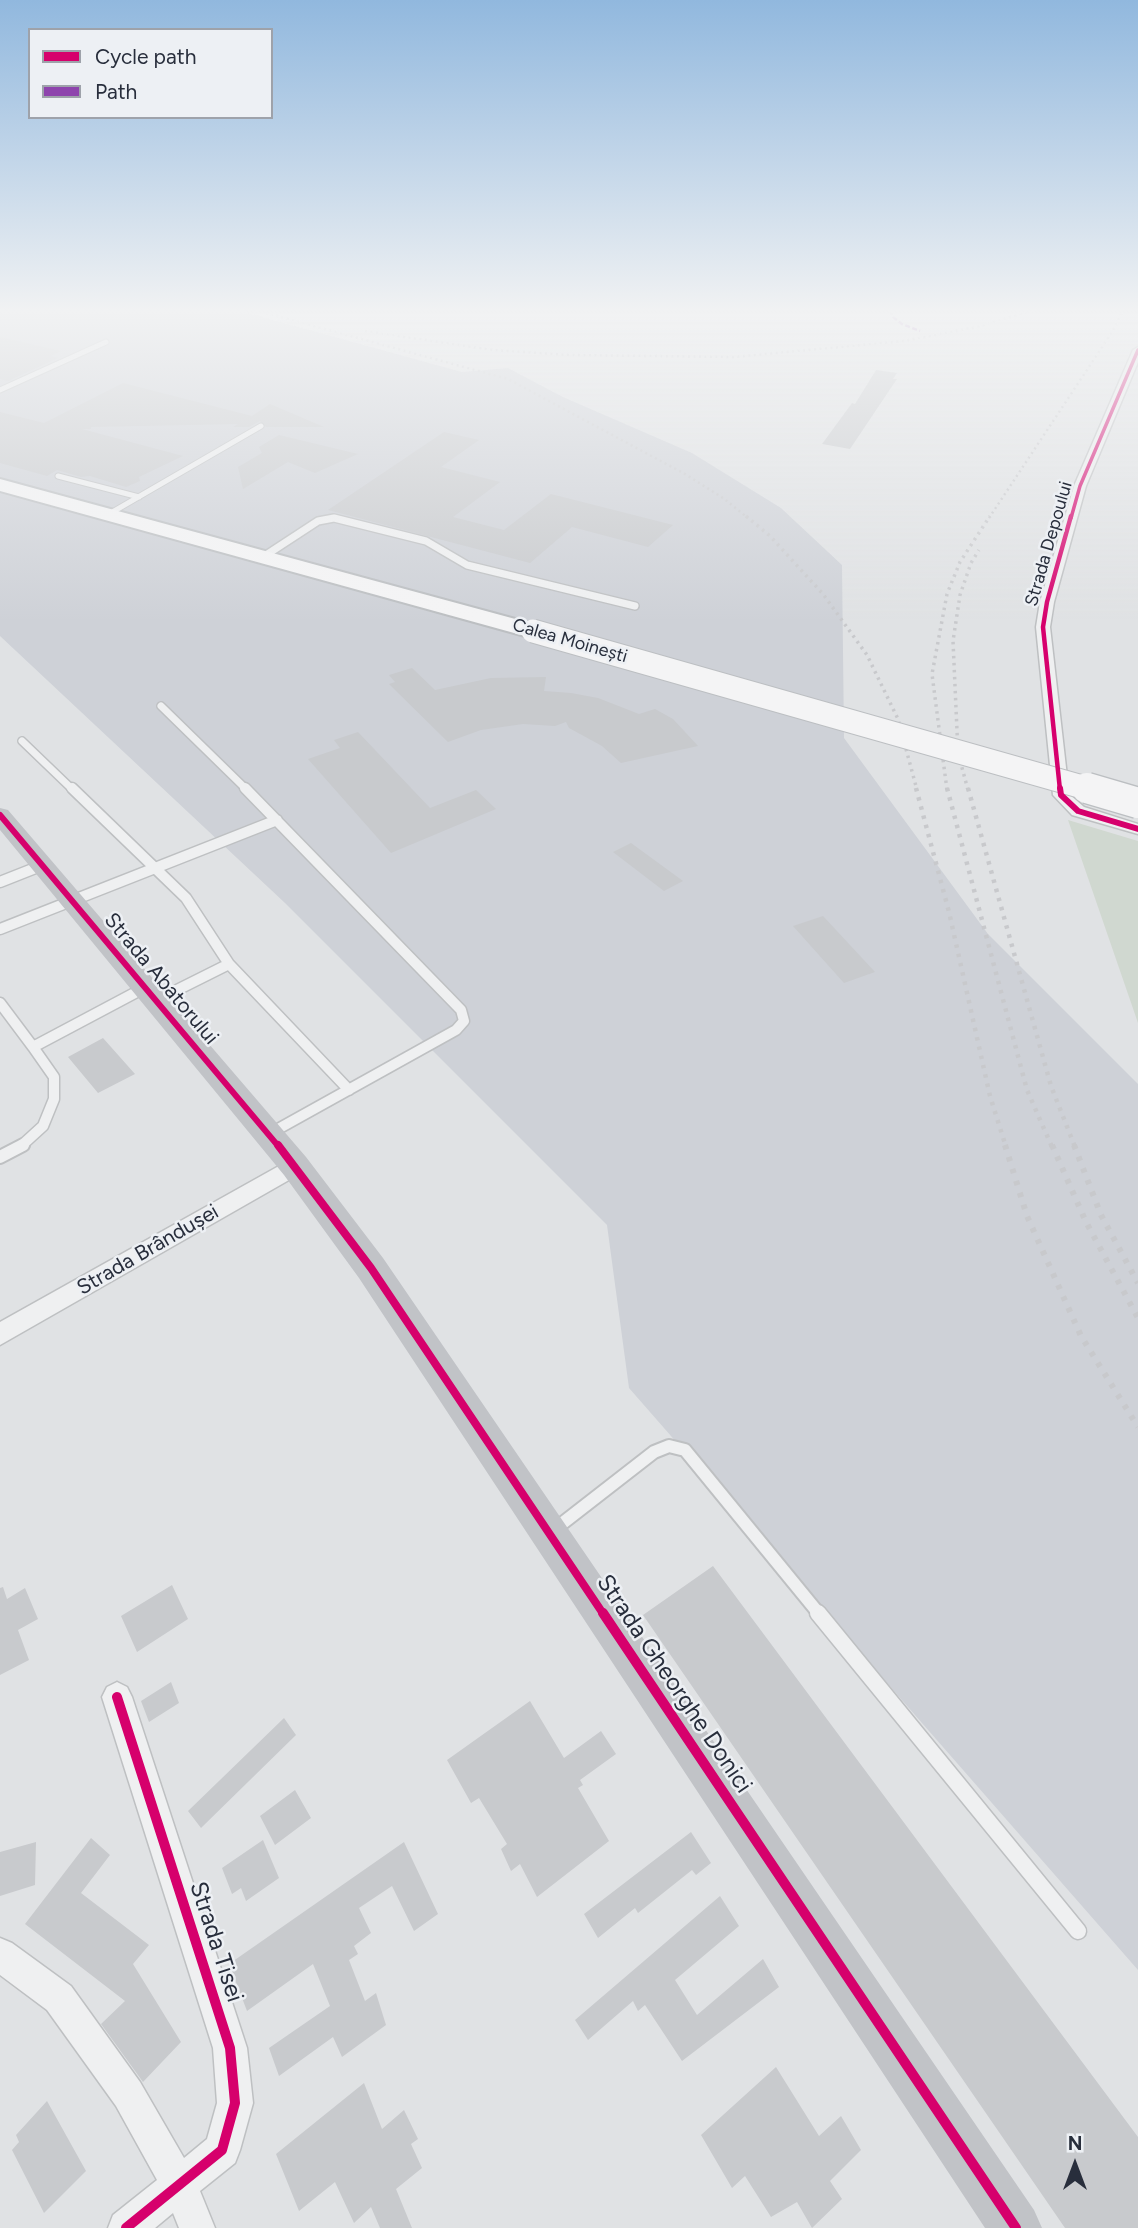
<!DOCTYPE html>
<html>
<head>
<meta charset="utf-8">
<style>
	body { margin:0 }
	#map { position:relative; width:1138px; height:2228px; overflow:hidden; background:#e0e2e4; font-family:Figtree,sans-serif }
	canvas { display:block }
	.legend { position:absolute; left:28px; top:28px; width:245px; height:91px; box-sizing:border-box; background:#edf0f4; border:2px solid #9ea2aa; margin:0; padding:9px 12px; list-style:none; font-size:21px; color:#282e3c }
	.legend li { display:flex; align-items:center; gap:14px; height:35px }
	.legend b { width:35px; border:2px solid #9ea2aa }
	.north { position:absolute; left:1040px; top:2130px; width:70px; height:70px; -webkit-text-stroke:5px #edf0f4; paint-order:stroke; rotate:0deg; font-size:19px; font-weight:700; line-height:28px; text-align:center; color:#282e3c }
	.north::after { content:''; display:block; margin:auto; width:24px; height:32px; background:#282e3c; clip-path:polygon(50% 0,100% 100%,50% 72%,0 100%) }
</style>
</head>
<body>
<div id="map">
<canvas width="1138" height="2228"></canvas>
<ul class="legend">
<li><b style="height:9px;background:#d6006c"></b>Cycle path</li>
<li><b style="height:9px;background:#8e44ad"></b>Path</li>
</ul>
<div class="north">N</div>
</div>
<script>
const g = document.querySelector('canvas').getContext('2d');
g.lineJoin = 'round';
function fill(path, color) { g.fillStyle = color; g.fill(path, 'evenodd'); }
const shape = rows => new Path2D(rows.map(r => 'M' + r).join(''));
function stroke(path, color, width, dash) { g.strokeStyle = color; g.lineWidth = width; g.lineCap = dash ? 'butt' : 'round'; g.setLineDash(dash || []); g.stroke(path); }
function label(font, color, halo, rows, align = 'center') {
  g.font = font + ' Figtree,sans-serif'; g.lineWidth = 5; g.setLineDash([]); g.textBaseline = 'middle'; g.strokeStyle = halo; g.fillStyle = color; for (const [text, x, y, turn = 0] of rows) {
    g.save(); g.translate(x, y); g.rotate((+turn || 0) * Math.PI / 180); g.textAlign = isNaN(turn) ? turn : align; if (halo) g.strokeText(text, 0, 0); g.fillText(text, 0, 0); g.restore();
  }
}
fill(shape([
	[0,310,237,310,462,372,508,368,563,397,692,453,781,508,842,565,844,738,988,934,1138,1084,1138,1970,629,1388,607,1225,285,903,0,636]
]), '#ced1d7');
fill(shape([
	[1068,820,1138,841,1138,1023]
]), '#d0d8d0');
fill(shape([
	[0,337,61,351,51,356,58,358,8,381,0,379],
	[876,370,897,373,893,379,897,379,850,449,822,444,852,403,855,404],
	[123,383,252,416,270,404,324,427,266,427,260,421,249,427,233,427,238,424,91,427,91,429,82,429,183,456,139,477,140,481,126,487,90,476,81,477,57,470,47,476,0,463,0,412,44,423],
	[444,432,479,440,441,467,500,482,453,517,504,530,551,494,673,525,648,547,572,527,530,563,328,510],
	[279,435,358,454,315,473,288,462,243,489,238,467,262,453,259,447],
	[412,668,435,690,491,678,546,677,544,691,571,693,598,698,639,714,655,709,673,719,698,746,621,763,602,746,569,728,566,722,555,726,523,724,481,730,448,742,389,684,395,682,389,675],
	[358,732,430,808,476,790,496,809,391,853,308,759,340,748,334,740],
	[631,843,683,881,664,891,613,852],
	[823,916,875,972,844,983,793,926],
	[103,1038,135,1074,98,1093,68,1057],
	[713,1566,1138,2137,1138,2228,1065,2228,643,1615],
	[172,1585,188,1619,137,1652,121,1616],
	[3,1587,7,1599,25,1588,38,1619,18,1630,29,1660,0,1675,0,1588],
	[171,1682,179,1703,149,1722,141,1701],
	[530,1701,564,1758,601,1731,616,1754,580,1780,583,1785,578,1788,609,1841,537,1897,520,1864,511,1871,501,1849,507,1844,479,1798,471,1803,447,1760],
	[284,1718,296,1735,201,1828,188,1811],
	[295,1790,311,1818,275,1845,260,1816],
	[691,1832,711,1863,696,1875,692,1870,638,1913,635,1908,598,1938,584,1914],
	[91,1838,110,1855,81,1893,149,1945,133,1964,181,2042,143,2082,101,2024,125,2001,25,1924],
	[263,1840,279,1878,246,1901,241,1888,232,1894,222,1868],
	[36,1842,35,1885,0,1896,0,1852],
	[404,1842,438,1914,414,1931,392,1886,359,1908,371,1933,354,1946,358,1954,349,1960,365,2001,376,1993,386,2025,342,2057,333,2037,279,2076,269,2048,330,2006,313,1964,247,2011,229,1964],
	[720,1896,739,1926,675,1980,697,2015,763,1959,779,1987,682,2061,645,2005,638,2011,633,2001,588,2040,575,2020],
	[776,2067,819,2136,841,2116,861,2150,830,2181,842,2199,812,2228,797,2202,771,2217,745,2176,732,2188,701,2135],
	[364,2083,382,2129,404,2110,418,2139,411,2144,422,2168,396,2189,412,2228,380,2228,371,2207,354,2223,335,2182,299,2211,276,2154],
	[47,2101,86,2171,44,2213,12,2150,19,2142,16,2135]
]), '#c8cacd');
const laneFar4 = shape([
	[0,390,106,342],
	[58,476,139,497],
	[109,514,261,426]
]);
const laneFar3 = shape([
	[263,557,318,521,334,518,426,541,467,565,635,606],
	[161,706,247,790],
	[22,741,73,790]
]);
const laneFar2 = shape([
	[72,788,186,898,229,964,349,1090],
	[245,788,461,1010,464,1021,456,1030,269,1134],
	[0,882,43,865],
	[0,929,277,820],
	[157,1000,229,964],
	[0,1003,33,1047,146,987],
	[20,1147,43,1126,54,1099,54,1077,33,1047]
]);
const laneFar1 = shape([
	[0,1157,23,1145],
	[555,1529,654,1452,669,1446,685,1450,820,1615]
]);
const lane = shape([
	[818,1613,1078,1931]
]);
const street = shape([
	[1138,347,1138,362,1086,486,1054,602,1050,627,1069,794,1084,807,1138,824,1138,834,1072,815,1053,795,1036,627,1040,602,1074,486,1133,350,1138,347],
	[295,1157,303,1160,306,1166,303,1172,0,1345,0,1322,295,1157],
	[117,1682,127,1687,132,1697,247,2048,253,2103,240,2150,235,2163,200,2191,215,2228,179,2228,173,2213,155,2228,108,2228,113,2215,157,2180,116,2106,47,2010,0,1975,0,1938,12,1943,71,1986,140,2082,184,2158,207,2139,217,2103,213,2048,102,1697,107,1687,117,1682]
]);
const primary = shape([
	[0,479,541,626,544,631,541,636,533,638,525,636,0,491,0,479]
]);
stroke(laneFar4, '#bec0c2', 7);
stroke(laneFar3, '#bec0c2', 10);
stroke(laneFar2, '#bec0c2', 13);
stroke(laneFar1, '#bec0c2', 16);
stroke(lane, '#bec0c2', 19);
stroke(street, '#bec0c2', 3);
stroke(primary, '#bcbfc2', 4);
stroke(laneFar4, '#eff0f1', 5);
stroke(laneFar3, '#eff0f1', 7);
stroke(laneFar2, '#eff0f1', 10);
stroke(laneFar1, '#eff0f1', 12);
stroke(lane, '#eff0f1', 16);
fill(street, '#eff0f1');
fill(shape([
	[0,808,8,810,306,1157,383,1258,1034,2210,1042,2228,985,2228,359,1278,284,1175,0,830,0,808]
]), '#c1c3c7');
fill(primary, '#f4f4f5');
stroke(shape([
	[255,310,508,379,685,474,723,498,748,518],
	[365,331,493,350,569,355,734,357,904,341,977,327,1034,310],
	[989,518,1114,329,1123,310]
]), '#c8c9cc', 2.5, [2, 3.5]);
stroke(shape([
	[746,516,770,536,823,594,867,655,898,719,917,790],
	[947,790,932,674,947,594,960,562,990,516],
	[968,790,958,753,953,641,960,595,971,563,979,550]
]), '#c8c9cc', 3.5, [2.5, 4.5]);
stroke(shape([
	[916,788,949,912,990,1096,1006,1147],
	[947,788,1027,1090,1052,1147],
	[968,788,1051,1086,1075,1147]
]), '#c8c9cc', 4.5, [3.5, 6]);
stroke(shape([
	[1005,1145,1027,1216,1081,1336,1138,1427],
	[1052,1145,1086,1222,1138,1318],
	[1074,1145,1101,1215,1138,1283]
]), '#c8c9cc', 6, [4.5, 8]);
const primaryBridgeFar1 = shape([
	[533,631,1093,790]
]);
const primaryBridge = shape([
	[1087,788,1138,803]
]);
stroke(primaryBridgeFar1, '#bcbfc2', 25, []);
stroke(primaryBridge, '#bcbfc2', 33, []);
stroke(primaryBridgeFar1, '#f4f4f5', 23);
stroke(primaryBridge, '#f4f4f5', 30);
stroke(shape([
	[890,310,893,317,902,324,920,331]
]), '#8e44ad', 2.5, [5, 2.5]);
stroke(shape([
	[1071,518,1080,486,1138,350]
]), '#d6006c', 3.5);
stroke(shape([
	[1060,790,1043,627,1047,602,1071,516]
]), '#d6006c', 4.5);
stroke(shape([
	[1060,788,1061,795,1078,811,1138,829],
	[0,815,279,1147]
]), '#d6006c', 6);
stroke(shape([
	[278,1145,371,1268,604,1615]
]), '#d6006c', 8);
stroke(shape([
	[603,1613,1016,2228],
	[117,1697,230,2048,235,2103,222,2150,126,2228]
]), '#d6006c', 10);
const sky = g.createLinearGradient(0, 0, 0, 622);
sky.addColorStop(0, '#91b8de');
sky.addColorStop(0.5, '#f1f2f3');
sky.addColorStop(1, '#f1f2f300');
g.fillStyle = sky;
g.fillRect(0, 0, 1138, 622);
label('18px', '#282e3c', '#edf0f4', [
	["Strada Depoului",1049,544,-74],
	["Calea Moinești",570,641,16]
]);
label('21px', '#282e3c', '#edf0f4', [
	["Strada Abatorului",161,979,50],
	["Strada Brândușei",148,1250,-30]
]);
label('24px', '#282e3c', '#edf0f4', [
	["Strada Gheorghe Donici",674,1684,56],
	["Strada Tisei",216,1942,72]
]);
</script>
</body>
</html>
